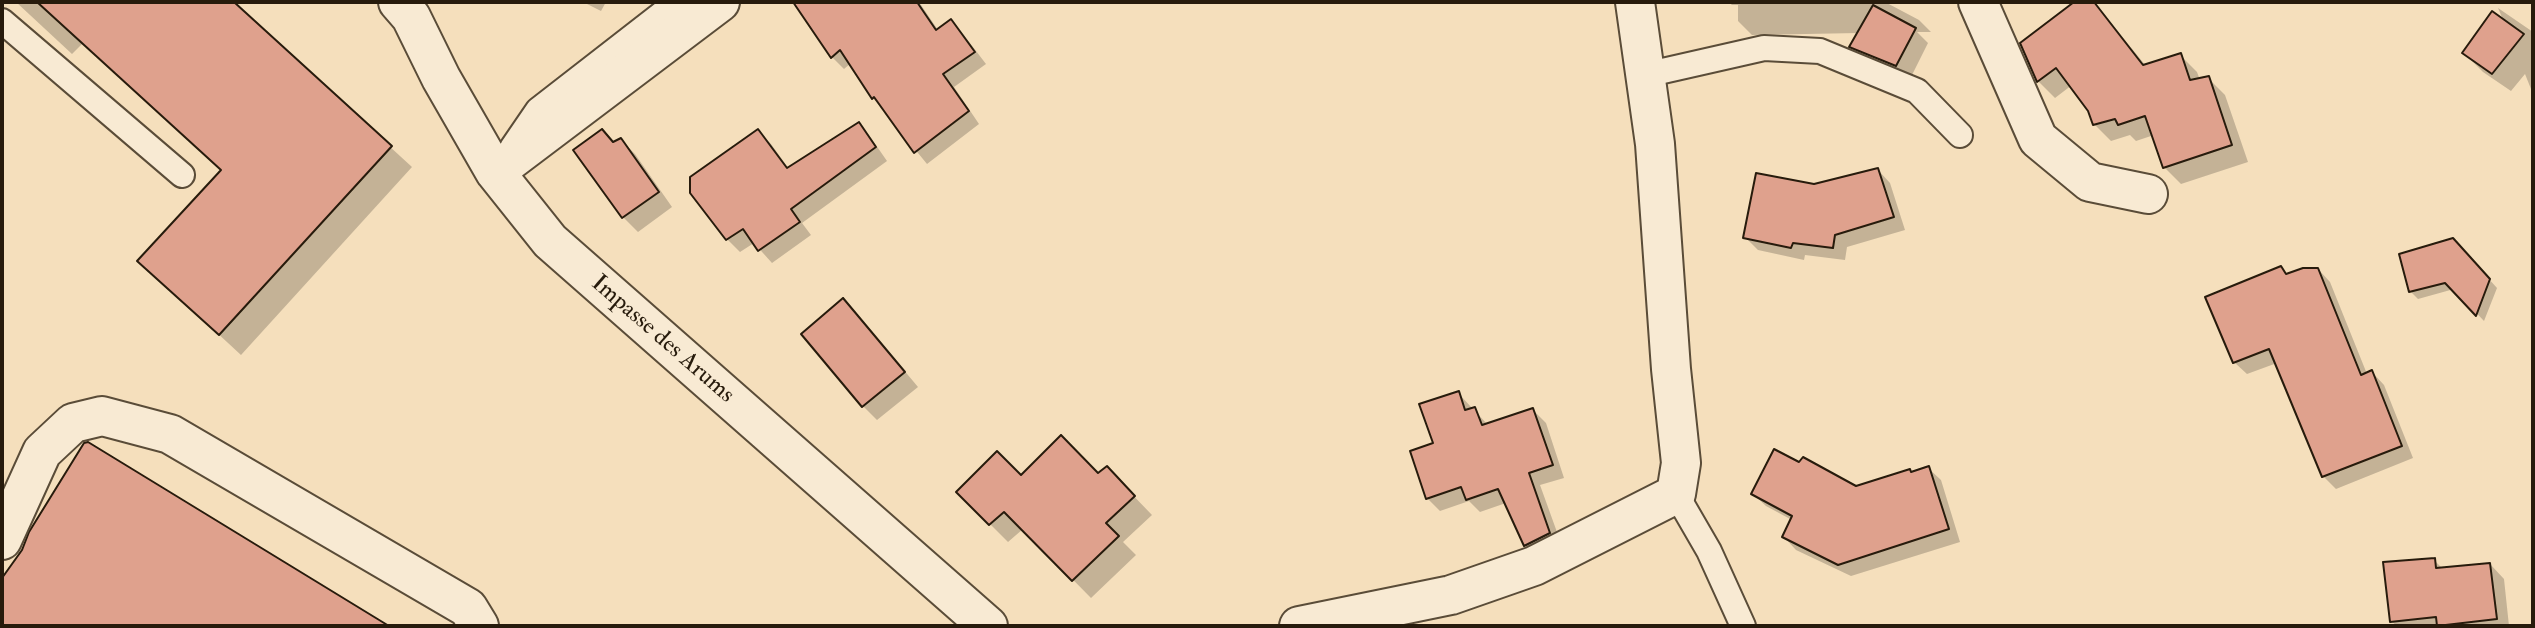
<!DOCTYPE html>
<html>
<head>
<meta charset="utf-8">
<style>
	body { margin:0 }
	#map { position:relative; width:2535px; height:628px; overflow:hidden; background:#f5dfbc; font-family:"IM FELL Double Pica",serif }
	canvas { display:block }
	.frame { position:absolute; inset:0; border:4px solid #271b0c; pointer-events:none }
</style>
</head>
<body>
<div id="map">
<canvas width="2535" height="628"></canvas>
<div class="frame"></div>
</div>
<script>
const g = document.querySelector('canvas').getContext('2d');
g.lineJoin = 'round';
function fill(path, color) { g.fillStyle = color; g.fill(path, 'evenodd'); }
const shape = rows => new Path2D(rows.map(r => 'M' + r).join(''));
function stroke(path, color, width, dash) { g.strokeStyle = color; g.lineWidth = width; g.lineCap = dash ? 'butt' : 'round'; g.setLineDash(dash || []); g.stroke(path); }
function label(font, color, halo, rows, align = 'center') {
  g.font = font + ' "IM FELL Double Pica",serif'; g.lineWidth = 7; g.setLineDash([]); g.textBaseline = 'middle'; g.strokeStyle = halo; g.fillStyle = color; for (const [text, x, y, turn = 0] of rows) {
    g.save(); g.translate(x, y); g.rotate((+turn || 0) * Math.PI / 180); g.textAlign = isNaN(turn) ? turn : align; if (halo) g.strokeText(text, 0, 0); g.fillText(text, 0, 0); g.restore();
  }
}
fill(shape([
	[16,2,232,2,412,167,241,355,161,281,223,171,83,43,72,54],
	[583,2,606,2,601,11],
	[820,2,869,2,874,7,881,2,919,2,938,30,951,21,963,34,986,64,954,87,979,124,927,164,873,98,851,63,844,69,832,57,803,14],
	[1728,2,1885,2,1919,20,1931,32,1917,32,1928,43,1910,79,1865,60,1851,47,1859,33,1752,35,1738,21,1738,5,1732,5],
	[2077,2,2094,2,2146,66,2180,55,2197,72,2200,80,2208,78,2225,95,2248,162,2181,184,2164,167,2154,135,2136,141,2130,135,2111,141,2094,124,2090,110,2072,85,2055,98,2038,81,2022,43],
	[2498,8,2533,32,2533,94,2525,74,2511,91,2483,72,2464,53,2504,22],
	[858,125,871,138,887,161,802,223,811,235,772,263,754,243,740,252,727,239,758,131,771,144,789,169],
	[621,140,635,154,672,207,638,232,623,217,614,143],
	[1878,170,1890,183,1905,230,1847,247,1845,260,1805,255,1804,260,1758,250,1745,237,1814,186],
	[2461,248,2497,288,2484,321,2454,289,2418,299,2410,291],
	[2281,269,2288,276,2318,269,2330,282,2367,374,2372,372,2384,385,2413,458,2336,489,2323,476,2277,363,2247,374,2234,362],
	[857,314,918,387,877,420,863,406],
	[1458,393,1488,425,1533,410,1546,423,1564,478,1540,485,1562,546,1538,558,1525,545,1506,503,1480,512,1469,501,1440,511,1427,498,1435,444],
	[88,444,386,626,186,626,147,602,132,626,2,626,2,581,23,551],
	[1928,468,1941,480,1960,542,1851,576,1796,550,1784,537,1792,520,1766,506,1753,494,1856,488],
	[1098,475,1125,487,1152,515,1123,542,1136,555,1091,598,1023,529,1008,542,958,492,1021,478],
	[2434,560,2443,569,2490,564,2504,579,2509,626,2397,626,2391,621]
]), '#0003');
const building = shape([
	[37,2,234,2,392,146,219,335,137,261,221,170,37,2],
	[793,2,917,2,936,30,951,19,975,52,943,74,969,111,914,153,874,97,872,99,840,50,831,58,793,2],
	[2074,2,2094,2,2143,65,2181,53,2190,80,2209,76,2232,145,2163,168,2145,116,2118,125,2115,119,2093,125,2088,111,2056,68,2037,82,2020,43,2074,2],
	[1873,5,1916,28,1896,66,1849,47,1873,5],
	[2492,11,2524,34,2492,74,2462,53,2492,11],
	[859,122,876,147,791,209,800,222,758,251,743,229,726,240,690,193,690,177,758,129,787,168,859,122],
	[602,129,613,142,621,138,659,192,622,218,573,150,602,129],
	[1878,168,1894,217,1835,235,1833,248,1793,243,1791,248,1743,238,1756,173,1814,184,1878,168],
	[2453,238,2490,279,2476,316,2445,283,2409,292,2399,254,2453,238],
	[2281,266,2286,274,2303,268,2318,268,2361,375,2372,370,2402,446,2322,477,2269,349,2233,363,2205,297,2281,266],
	[843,298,905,372,862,407,801,334,843,298],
	[1459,391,1465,410,1475,407,1482,425,1533,408,1553,465,1529,473,1550,533,1524,546,1498,489,1466,500,1461,487,1426,499,1410,451,1433,443,1419,404,1459,391],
	[1061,435,1098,473,1107,466,1135,496,1106,523,1119,536,1072,581,1004,512,989,525,956,492,997,451,1021,475,1061,435],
	[88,442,389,626,2,626,2,578,22,550,29,532,84,443,88,442],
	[1774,449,1799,462,1803,457,1856,486,1910,469,1911,472,1929,466,1949,529,1838,565,1782,537,1792,516,1751,494,1774,449],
	[2435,558,2436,568,2490,563,2497,619,2437,626,2436,617,2390,622,2383,562,2435,558]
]);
fill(building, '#dfa18d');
stroke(building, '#271b0c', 2);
const service = shape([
	[2,21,182,175],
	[1645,75,1764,48,1820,51,1917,91,1960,135],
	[512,148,538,110,677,2],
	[1676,494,1709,551,1743,626]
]);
const minor = shape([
	[398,2,411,17,441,78,495,172,550,241,988,626],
	[1978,2,2038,139,2090,182,2148,194],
	[495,172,720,2],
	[2,540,42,452,73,423,102,416,170,434,468,608,479,626],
	[1299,626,1451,595,1534,566,1676,494,1681,463,1671,369,1655,144,1635,2]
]);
stroke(service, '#5a4c38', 28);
stroke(minor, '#5a4c38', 42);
stroke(service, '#f8ead3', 24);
stroke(minor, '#f8ead3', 38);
label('24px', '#271b0c', '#f8ead3', [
	["Impasse des Arums",662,340,41]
]);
</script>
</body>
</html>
